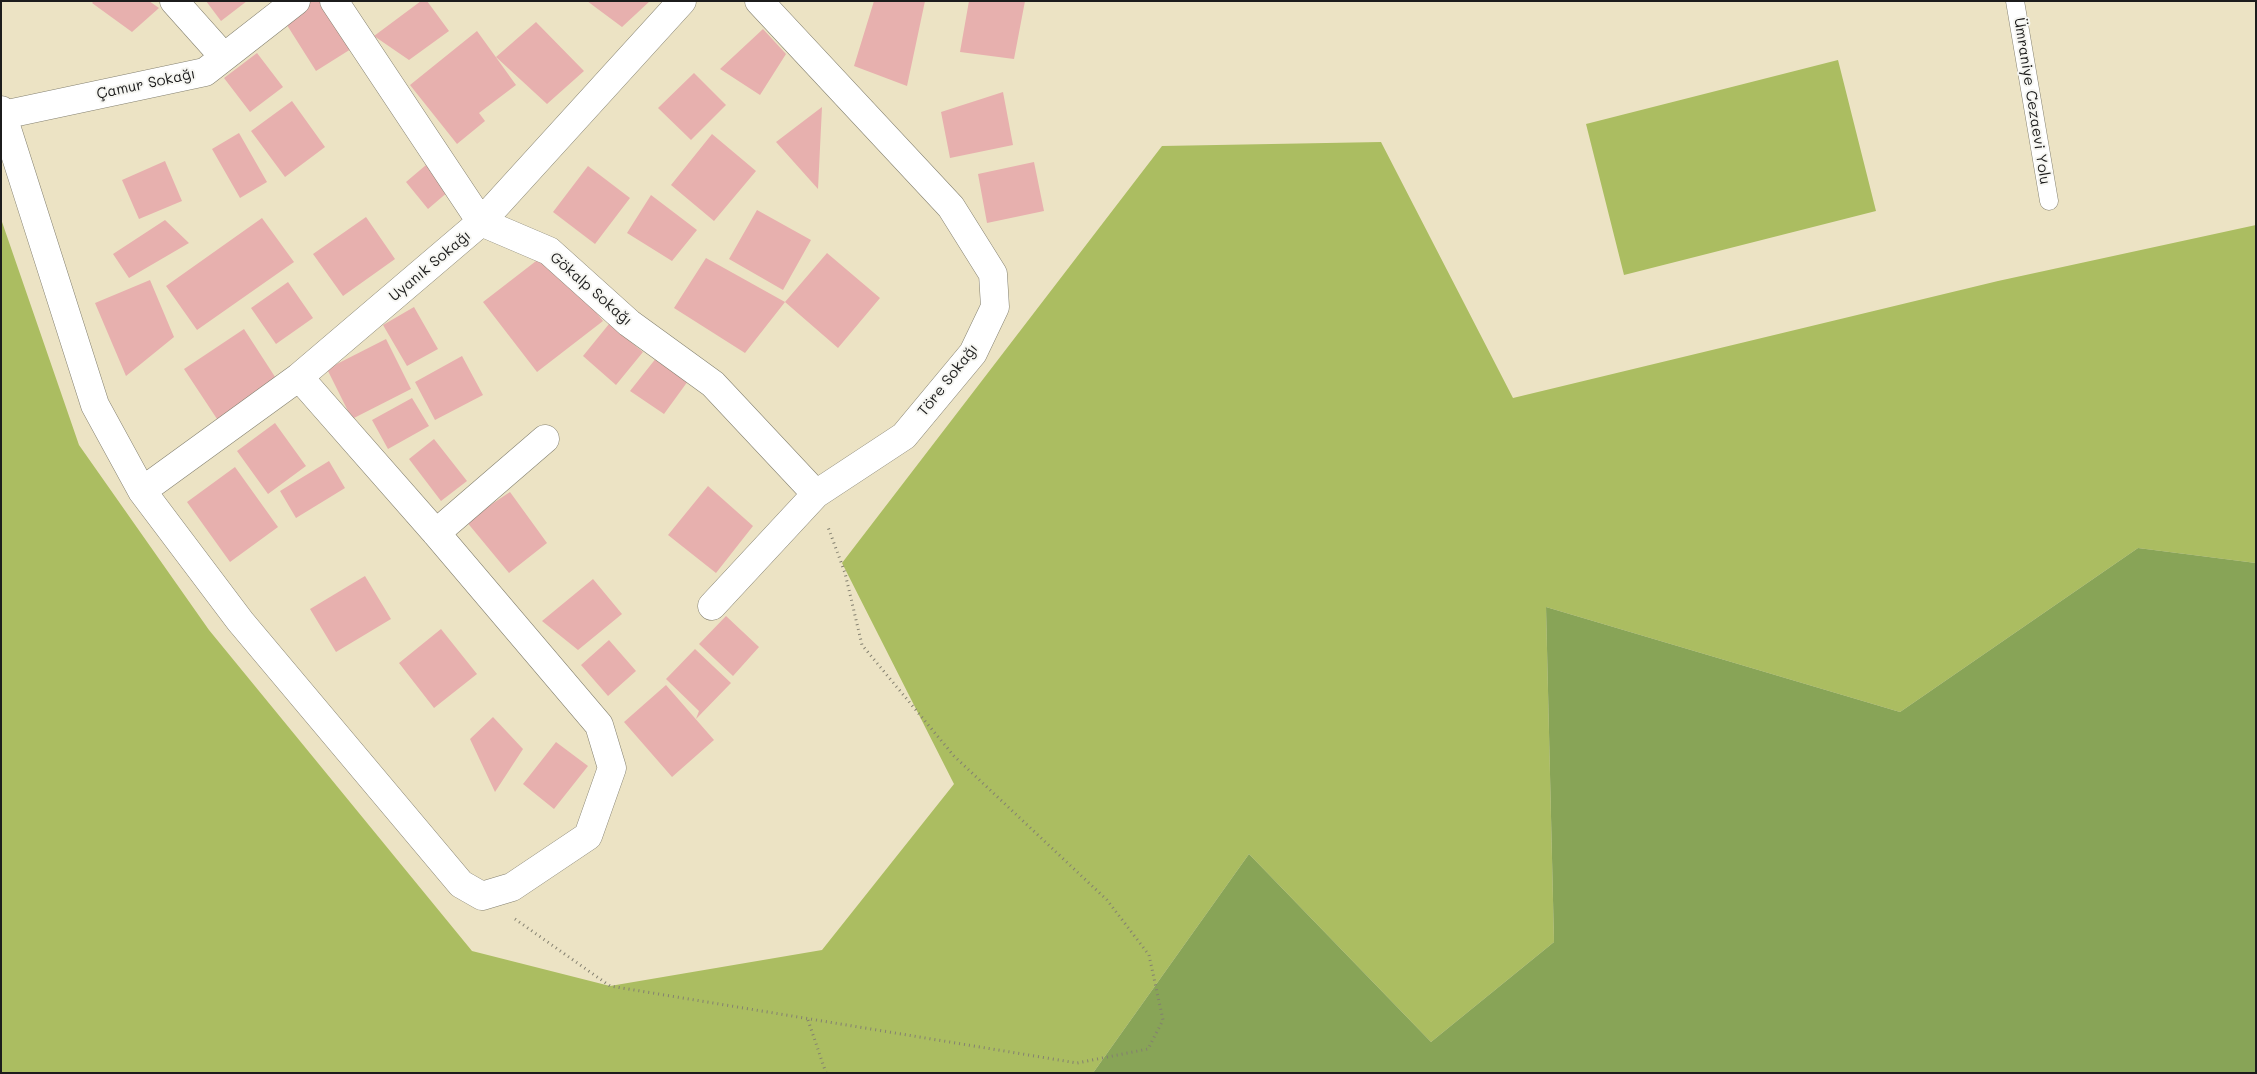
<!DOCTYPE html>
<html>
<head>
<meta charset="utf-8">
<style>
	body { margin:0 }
	#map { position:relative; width:2257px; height:1074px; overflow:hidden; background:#ece3c4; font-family:Mali,sans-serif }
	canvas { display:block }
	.frame { position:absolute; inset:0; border:2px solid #1c1c1c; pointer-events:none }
</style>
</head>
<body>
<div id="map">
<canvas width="2257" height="1074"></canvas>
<div class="frame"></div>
</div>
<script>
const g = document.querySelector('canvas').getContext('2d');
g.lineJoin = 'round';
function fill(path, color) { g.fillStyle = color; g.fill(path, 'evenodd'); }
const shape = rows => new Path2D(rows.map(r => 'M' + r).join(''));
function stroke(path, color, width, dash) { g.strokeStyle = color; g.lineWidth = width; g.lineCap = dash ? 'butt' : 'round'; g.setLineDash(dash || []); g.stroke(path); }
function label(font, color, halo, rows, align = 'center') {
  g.font = font + ' Mali,sans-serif'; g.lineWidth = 4; g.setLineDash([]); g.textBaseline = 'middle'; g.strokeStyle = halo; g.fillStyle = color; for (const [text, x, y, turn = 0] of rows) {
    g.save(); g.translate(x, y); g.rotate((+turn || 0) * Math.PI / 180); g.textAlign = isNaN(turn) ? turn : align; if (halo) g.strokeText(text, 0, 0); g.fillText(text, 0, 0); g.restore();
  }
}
fill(shape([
	[1838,60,1876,211,1624,275,1586,124],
	[1381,142,1513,398,1998,281,2256,225,2256,563,2138,548,1900,712,1546,607,1554,942,1431,1042,1249,854,1093,1073,1,1073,1,219,79,445,209,630,472,951,610,986,822,950,954,784,842,563,1162,146]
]), '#abbd61');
fill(shape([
	[2138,548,2256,563,2256,1073,1093,1073,1249,854,1431,1042,1554,942,1546,607,1900,712]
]), '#88a457');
fill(shape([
	[94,1,149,1,159,8,132,32,92,3],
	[206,1,247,1,221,21],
	[302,1,321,1,351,49,316,71,285,22],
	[421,1,427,1,449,31,409,60,374,36],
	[587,1,650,1,622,27],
	[874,1,925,1,907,86,854,66],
	[969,1,1025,1,1014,59,960,52],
	[536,22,584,71,547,104,496,57],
	[763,29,786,54,760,95,720,69],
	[477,31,516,85,479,113,485,121,457,144,410,85],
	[257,53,283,87,250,112,224,78],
	[694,73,726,105,691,140,658,108],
	[1003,92,1013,145,950,158,941,112],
	[292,101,325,147,285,177,251,131],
	[822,107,818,189,776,142],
	[239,133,267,182,240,198,212,149],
	[712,134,756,171,714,221,671,185],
	[165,161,182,201,139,219,122,180],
	[1034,162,1044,211,987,223,978,174],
	[426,165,456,185,428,209,406,182],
	[588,166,630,198,595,244,553,212],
	[651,195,697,230,672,261,627,233],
	[757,210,811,240,783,290,729,259],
	[366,217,395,259,343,296,313,254],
	[262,218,294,262,197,330,166,286],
	[165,220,189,243,129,278,113,254],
	[549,251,603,321,537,372,483,302],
	[827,253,880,298,838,348,785,302],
	[706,258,785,302,745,353,674,308],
	[150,280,174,337,126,376,95,303],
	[288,282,313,318,276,344,251,308],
	[414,307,438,349,407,366,383,325],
	[609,324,643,352,616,385,583,356],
	[244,329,279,383,219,422,184,369],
	[386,339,411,389,352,419,327,369],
	[462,356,483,395,435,420,415,382],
	[657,357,688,381,664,414,630,391],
	[412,398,429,426,388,449,372,420],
	[275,423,306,466,268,494,237,451],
	[434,439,467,481,441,501,409,459],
	[329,461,345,488,296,518,280,491],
	[235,467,278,527,230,562,187,502],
	[708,486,753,526,716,573,668,535],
	[510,492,547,543,509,573,466,521],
	[365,576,391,619,336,652,310,609],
	[593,579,622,614,578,650,542,621],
	[726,616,759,647,733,676,699,644],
	[441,629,477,674,434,708,399,663],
	[609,640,636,671,608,696,581,665],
	[695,649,731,683,696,719,699,711,666,679],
	[666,685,714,740,672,777,624,722],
	[493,717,523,749,495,792,470,739],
	[556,742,588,766,554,809,523,784]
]), '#e7b0ae');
const service = shape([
	[2015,1,2049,201]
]);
const minor = shape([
	[174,1,224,57],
	[334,1,481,222,549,251,629,323,713,384,816,494],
	[1,110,95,405,142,491,240,621,461,884,482,896,512,887,588,836,612,768,599,725,436,533,299,377],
	[3,115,205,72,296,1],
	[142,491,299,377,481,222,682,1],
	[436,533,545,439],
	[712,606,816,494,904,436,973,353,995,307,993,274,951,207,759,1]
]);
stroke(service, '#848070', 19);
stroke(minor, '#848070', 29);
stroke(shape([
	[515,919,610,986,1077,1063,1148,1049,1163,1020,1149,955,1107,900,954,756,862,645,845,573,828,527],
	[808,1020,826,1073]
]), '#848070', 3, [1, 4]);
stroke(service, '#fff', 18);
stroke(minor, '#fff', 28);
label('15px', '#1c1c1c', '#f6f6f2', [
	["Çamur Sokağı",146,84,-12],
	["Ümraniye Cezaevi Yolu",2032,101,81],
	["Uyanık Sokağı",430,266,-40],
	["Gökalp Sokağı",591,289,41],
	["Töre Sokağı",948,380,-52]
]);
</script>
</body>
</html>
